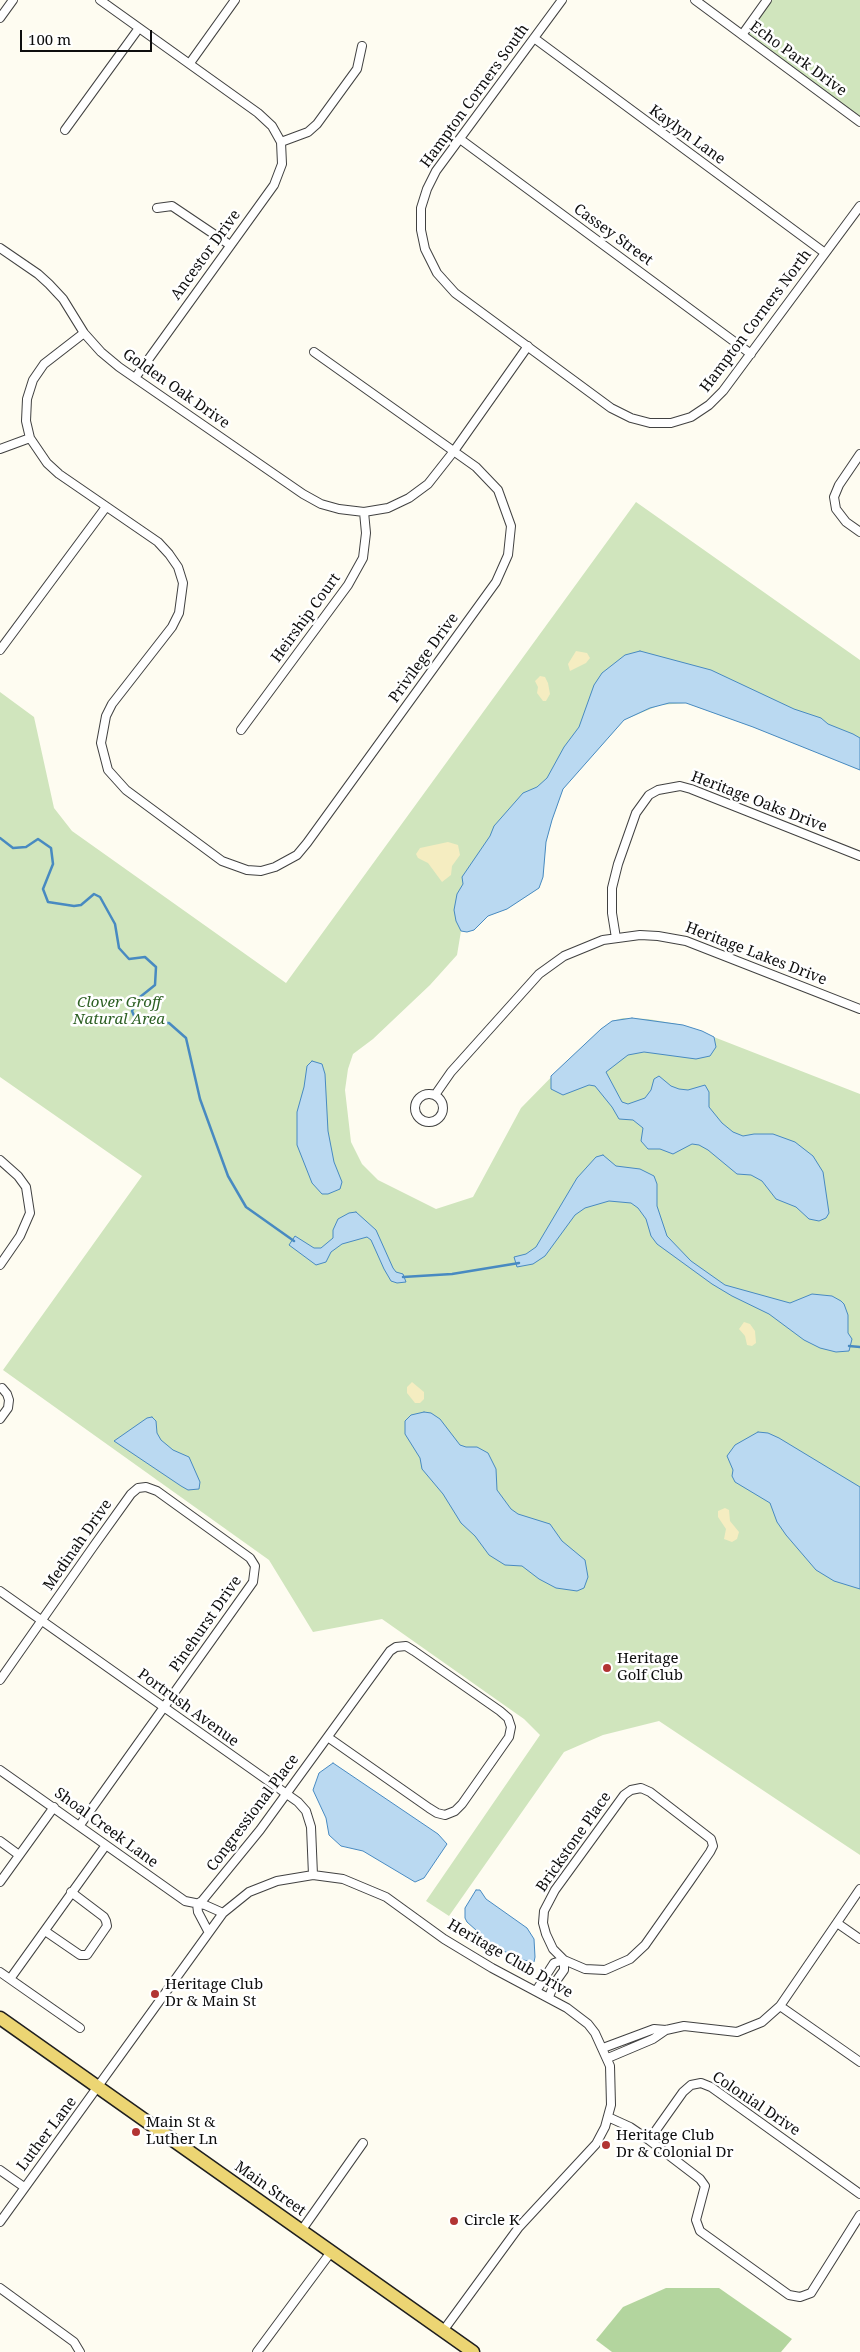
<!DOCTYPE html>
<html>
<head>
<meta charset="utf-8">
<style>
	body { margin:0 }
	#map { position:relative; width:860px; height:2352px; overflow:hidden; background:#fefcf1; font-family:"Noto Serif",serif }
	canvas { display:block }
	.scale { position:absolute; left:20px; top:30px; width:132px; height:22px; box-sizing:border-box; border:2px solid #0e0e0e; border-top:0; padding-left:6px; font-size:15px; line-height:18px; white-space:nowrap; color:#0e0e0e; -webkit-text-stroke:4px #fff; paint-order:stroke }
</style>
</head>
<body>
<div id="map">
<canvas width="860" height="2352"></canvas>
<div class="scale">100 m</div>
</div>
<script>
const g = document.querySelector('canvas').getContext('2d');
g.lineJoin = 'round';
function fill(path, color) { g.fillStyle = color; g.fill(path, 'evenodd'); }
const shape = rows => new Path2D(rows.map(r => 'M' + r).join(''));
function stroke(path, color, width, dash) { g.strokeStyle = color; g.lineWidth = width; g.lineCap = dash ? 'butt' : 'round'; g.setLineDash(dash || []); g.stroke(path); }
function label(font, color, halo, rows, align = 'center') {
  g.font = font + ' "Noto Serif",serif'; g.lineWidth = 5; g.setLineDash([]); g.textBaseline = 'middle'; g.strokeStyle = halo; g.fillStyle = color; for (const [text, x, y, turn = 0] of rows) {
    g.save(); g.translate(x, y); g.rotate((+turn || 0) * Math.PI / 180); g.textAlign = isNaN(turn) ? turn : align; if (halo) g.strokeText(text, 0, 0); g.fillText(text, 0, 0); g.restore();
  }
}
fill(shape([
	[767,0,860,0,860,122,742,35],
	[636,502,860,660,860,770,753,727,686,703,660,705,624,720,563,789,552,820,546,842,543,877,539,888,507,909,488,916,474,930,461,931,457,955,430,985,373,1039,353,1054,348,1069,345,1090,351,1142,362,1164,378,1180,436,1209,473,1197,521,1108,569,1059,601,1029,612,1021,623,1018,648,1019,683,1025,860,1094,860,1855,659,1721,603,1735,564,1752,449,1916,426,1901,540,1735,524,1719,382,1619,313,1632,269,1560,3,1370,142,1176,0,1077,0,692,34,717,54,808,72,831,286,983]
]), '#d0e5bd');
fill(shape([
	[666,2288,719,2288,792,2339,781,2352,612,2352,596,2340,623,2307]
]), '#b3d59e');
fill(shape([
	[576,651,587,653,590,658,586,663,570,671,568,664],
	[540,676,545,677,548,683,550,694,546,701,543,701,537,693,538,687,535,681],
	[448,842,458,845,460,855,452,866,451,875,442,882,428,863,418,858,416,854,420,848],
	[744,1322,750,1324,755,1331,756,1343,752,1346,747,1345,745,1336,739,1329],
	[412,1382,424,1392,424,1399,420,1403,415,1403,407,1393,407,1387],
	[725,1508,729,1510,730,1521,739,1532,737,1539,732,1542,724,1539,726,1529,718,1517,718,1511]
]), '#f5edc1');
const water = shape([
	[640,651,711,670,794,709,821,718,828,724,853,734,860,738,860,770,753,727,686,703,669,703,650,708,624,720,563,789,552,820,546,842,543,877,539,888,507,909,488,916,474,930,467,932,461,931,456,921,454,910,457,894,463,884,462,877,490,836,494,826,523,793,537,787,547,778,564,747,579,727,594,685,602,673,625,655,640,651],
	[632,1018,683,1025,702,1031,714,1037,716,1047,710,1056,696,1059,644,1052,628,1055,606,1072,622,1102,628,1104,645,1098,651,1090,654,1079,659,1076,671,1086,679,1089,688,1090,705,1085,709,1092,709,1107,722,1123,733,1132,743,1136,754,1134,773,1134,795,1142,813,1156,823,1172,829,1213,826,1218,819,1221,809,1219,796,1207,776,1199,762,1181,751,1175,737,1174,708,1150,699,1145,692,1144,673,1154,660,1149,648,1149,641,1141,643,1128,633,1120,619,1119,612,1107,595,1086,589,1085,563,1095,551,1089,551,1076,601,1029,612,1021,632,1018],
	[312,1061,322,1064,325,1074,328,1131,334,1162,342,1182,340,1189,328,1194,322,1194,312,1183,297,1145,297,1112,304,1087,307,1066,312,1061],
	[603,1155,616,1166,640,1169,654,1176,657,1184,657,1206,667,1236,691,1261,725,1285,790,1303,812,1294,832,1296,841,1301,844,1304,848,1315,848,1333,852,1339,849,1351,836,1352,820,1348,804,1340,769,1314,732,1296,712,1284,657,1244,651,1236,646,1219,638,1208,631,1203,609,1201,585,1208,575,1215,545,1256,533,1264,517,1267,514,1257,526,1254,536,1247,577,1178,596,1157,603,1155],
	[356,1212,376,1230,393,1268,396,1272,403,1274,406,1282,397,1283,391,1281,384,1269,371,1240,367,1237,342,1244,331,1252,326,1262,316,1265,289,1245,295,1236,314,1248,321,1248,333,1238,333,1230,338,1219,349,1213,356,1212],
	[424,1412,431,1413,440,1419,460,1445,466,1447,477,1447,488,1453,496,1469,497,1490,511,1509,518,1514,550,1524,562,1541,585,1560,588,1577,584,1588,577,1591,556,1588,539,1579,522,1566,505,1565,489,1555,475,1536,461,1523,443,1494,422,1469,420,1458,405,1434,405,1421,411,1415,424,1412],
	[152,1417,156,1421,157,1433,161,1440,173,1450,189,1457,200,1482,199,1489,188,1490,181,1486,114,1441,147,1418,152,1417],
	[758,1432,768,1433,779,1438,860,1487,860,1589,834,1581,816,1570,786,1535,777,1522,770,1503,735,1482,732,1476,733,1470,727,1456,735,1445,758,1432],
	[333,1763,438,1834,447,1844,424,1878,415,1882,363,1851,341,1846,329,1835,326,1818,313,1790,319,1773,333,1763],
	[476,1890,480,1890,486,1899,527,1928,534,1939,535,1957,534,1962,523,1960,495,1947,467,1922,465,1918,465,1908,476,1890]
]);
fill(water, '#bad9f1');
stroke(water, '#488ac1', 1);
stroke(shape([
	[0,838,13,848,26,847,38,839,51,848,53,864,43,889,48,902,74,906,81,905,94,894,100,897,115,924,119,948,129,959,145,957,156,967,155,985,140,997,132,1011,137,1023,169,1023,186,1038,200,1099,228,1176,246,1207,294,1241],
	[403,1277,452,1274,519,1263],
	[849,1346,860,1347]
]), '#488ac1', 2.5);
const minor = shape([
	[100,0,258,113,272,126,281,142,282,164,274,185,135,378],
	[562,0,436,171,427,189,421,208,421,230,425,249,437,273,455,293,611,408,631,418,650,423,671,423,691,417,709,405,723,391,860,206],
	[695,0,860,122],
	[0,18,13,0],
	[742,35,767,0],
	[534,38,825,253],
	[190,63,235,0],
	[65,130,139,28],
	[460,139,751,354],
	[281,142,308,132,317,124,357,69,362,46],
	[157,208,172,206,230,245],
	[0,248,38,274,49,284,63,299,84,333,101,352,119,367,303,494,321,504,339,509,364,512,388,508,409,498,428,484,454,451,528,346],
	[84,333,44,364,33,380,27,399,26,421,30,438,47,463,59,474,158,542,169,554,178,567,183,583,179,613,172,627,112,704,106,716,101,743,108,770,126,790,222,861,247,870,261,871,275,867,297,855,307,843,496,582,508,555,511,526,498,490,476,467,314,352],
	[0,449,30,438],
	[860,454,839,485,834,497,836,509,846,522,860,532],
	[0,650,106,507],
	[241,730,348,585,363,558,366,533,364,512],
	[616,938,612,913,612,888,618,864,636,813,649,795,658,790,680,786,691,789,860,856],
	'415 1108a14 14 0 1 1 28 0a14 14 0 1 1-28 0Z',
	[435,1095,451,1072,539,974,564,956,603,940,640,935,658,936,686,941,860,1009],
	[0,1160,18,1176,26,1187,30,1213,20,1236,0,1265],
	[0,1419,8,1408,9,1400,7,1394,2,1388],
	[0,1591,298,1802,306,1811,311,1827,313,1875],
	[0,1680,93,1547,131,1494,138,1488,146,1487,157,1491,250,1558,255,1566,253,1582,80,1825],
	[0,1770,185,1901,205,1905,223,1913],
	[0,1841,19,1855],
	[0,1882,54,1807],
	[197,1904,202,1901,260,1830,390,1651,396,1647,406,1646,414,1651,500,1711,508,1718,511,1727,509,1737,462,1804,455,1811,445,1815,437,1813,429,1808,329,1738],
	[197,1904,198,1912,208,1931],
	[837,1923,860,1939],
	[45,1931,80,1955,87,1955,107,1926,106,1921,104,1917,71,1892],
	[0,1972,80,2028],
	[10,1979,106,1845],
	[536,1991,554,1963,564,1960,585,1969,605,1970,630,1959,645,1945,690,1881,710,1852,713,1846,711,1839,650,1792,641,1788,631,1790,624,1795,555,1890,544,1911,543,1923,546,1934,553,1949,564,1960],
	[549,1997,554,1984,564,1970,564,1960],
	[780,2006,860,2062],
	[603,2048,654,2029,666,2030,684,2026,737,2032,762,2022,780,2006,860,1889],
	[608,2058,653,2039,666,2030],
	[608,2117,630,2127,649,2140,700,2179,705,2186,696,2220,700,2231,789,2295,800,2297,811,2293,860,2215],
	[649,2140,683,2092,691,2085,701,2083,711,2087,860,2194],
	[0,2170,24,2187],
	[0,2222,223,1913,249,1892,277,1881,313,1875,343,1879,386,1897,444,1939,492,1968,567,2008,588,2024,595,2033,610,2066,611,2105,605,2127,596,2144,519,2227,443,2331],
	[301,2231,363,2143],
	[0,2288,74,2342,80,2352],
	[257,2352,331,2252]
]);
const primary = shape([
	[0,2018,473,2352]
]);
stroke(minor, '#414141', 10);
stroke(primary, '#1f1f1f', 15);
stroke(minor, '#fff', 8);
stroke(primary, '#ecd573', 12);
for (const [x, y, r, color] of [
	[607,1668,5,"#b23433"],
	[155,1994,5,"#b23433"],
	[136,2132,5,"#b23433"],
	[606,2145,5,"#b23433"],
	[454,2221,5,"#b23433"]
]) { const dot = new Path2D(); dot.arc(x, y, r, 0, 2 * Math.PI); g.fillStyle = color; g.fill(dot); stroke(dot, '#fff', 2); }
label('15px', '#0e0e0e', '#fff', [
	["Echo Park Drive",798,59,36],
	["Hampton Corners South",475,96,-54],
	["Kaylyn Lane",687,135,36],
	["Cassey Street",613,235,36],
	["Ancestor Drive",206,255,-54],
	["Hampton Corners North",756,321,-53],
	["Golden Oak Drive",176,389,35],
	["Heirship Court",306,618,-54],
	["Privilege Drive",424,658,-54],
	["Heritage Oaks Drive",759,802,21],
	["Heritage Lakes Drive",756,954,21],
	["Medinah Drive",78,1545,-55],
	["Pinehurst Drive",206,1624,-55],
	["Portrush Avenue",188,1708,36],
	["Congressional Place",253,1813,-53],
	["Shoal Creek Lane",106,1828,36],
	["Brickstone Place",574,1842,-55],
	["Heritage Club Drive",510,1959,30],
	["Colonial Drive",756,2104,34],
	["Luther Lane",47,2134,-53],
	["Main Street",270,2189,35]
]);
label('italic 15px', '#2d6024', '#fff', [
	["Clover Groff",119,1003],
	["Natural Area",119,1020]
]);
label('15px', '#0e0e0e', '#fff', [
	["Heritage",617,1659],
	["Golf Club",617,1676],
	["Heritage Club",165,1985],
	["Dr & Main St",165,2002],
	["Main St &",146,2123],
	["Luther Ln",146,2140],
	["Heritage Club",616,2136],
	["Dr & Colonial Dr",616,2153],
	["Circle K",464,2221]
], 'left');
</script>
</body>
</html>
